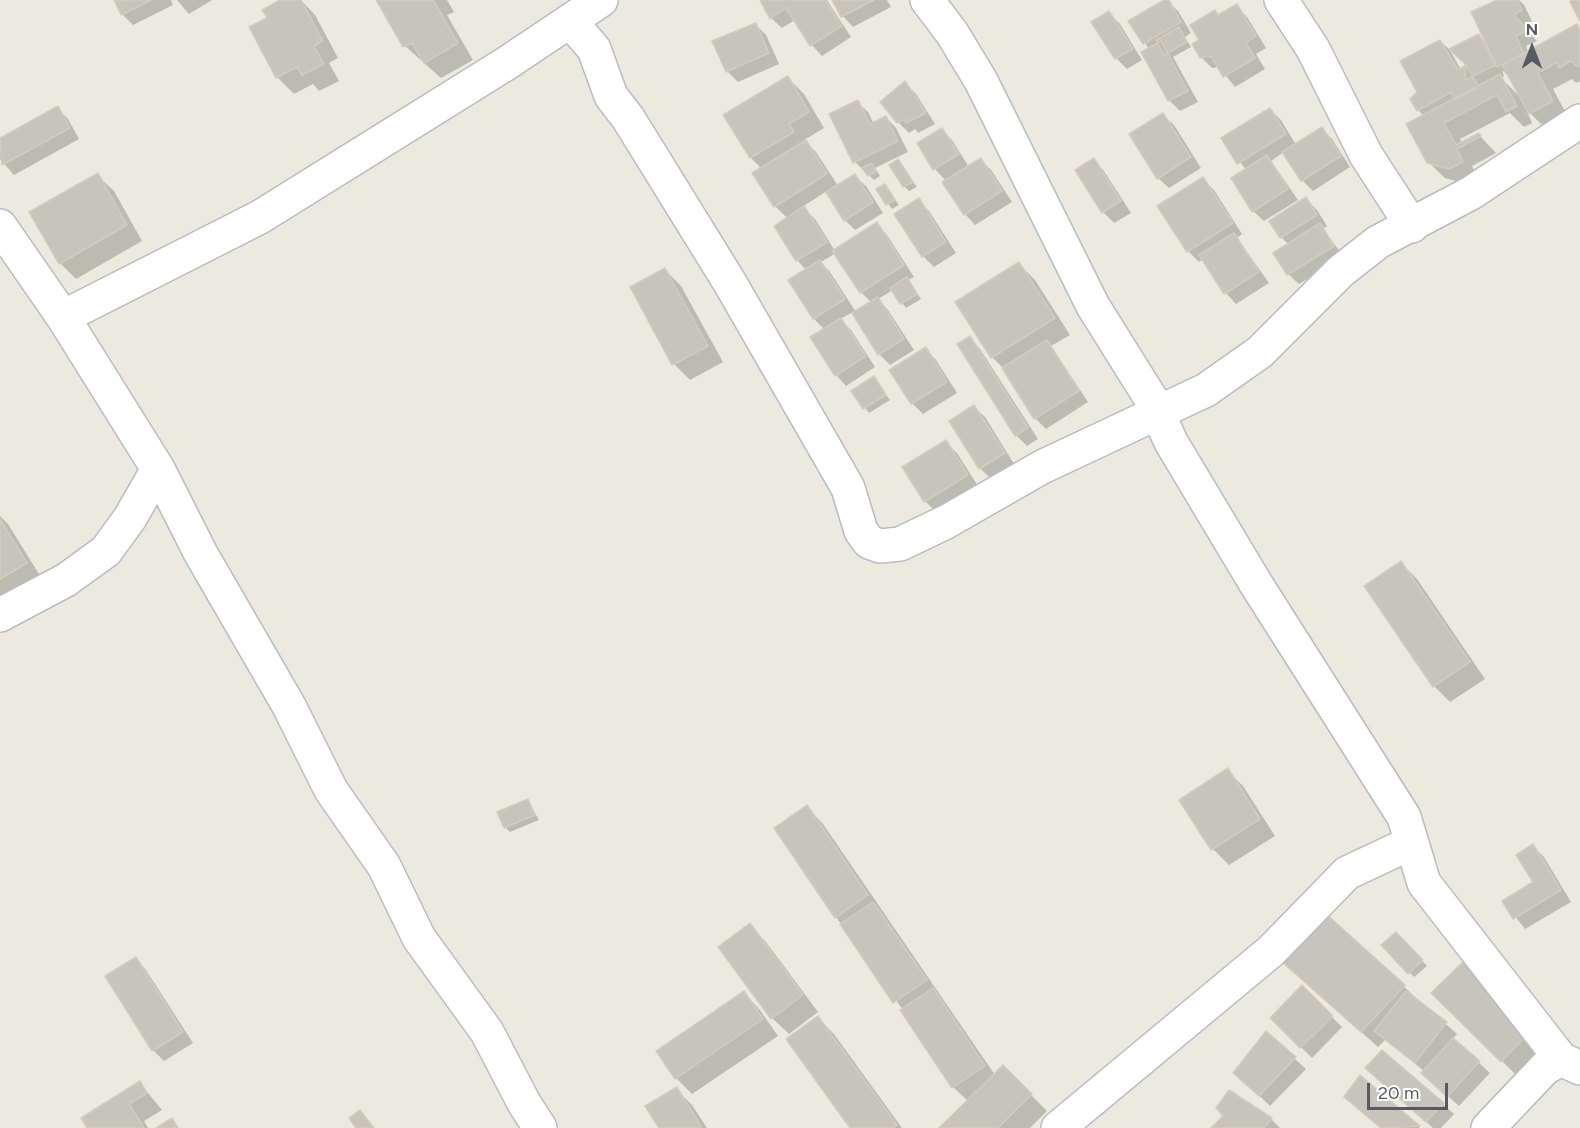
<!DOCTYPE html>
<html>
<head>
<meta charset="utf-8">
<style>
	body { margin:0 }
	#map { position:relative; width:1580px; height:1128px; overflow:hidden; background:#eceade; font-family:Figtree,sans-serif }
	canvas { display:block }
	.north { position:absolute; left:1502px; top:18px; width:60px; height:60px; -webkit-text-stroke:4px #fff; paint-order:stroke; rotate:0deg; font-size:16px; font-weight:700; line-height:24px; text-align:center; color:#575b61 }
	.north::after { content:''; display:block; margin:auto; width:21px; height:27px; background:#575b61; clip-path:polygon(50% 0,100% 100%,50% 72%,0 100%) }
	.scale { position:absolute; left:1367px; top:1083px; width:81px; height:27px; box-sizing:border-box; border:3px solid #575b61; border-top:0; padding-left:8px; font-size:18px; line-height:21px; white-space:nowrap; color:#575b61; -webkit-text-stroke:4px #fff; paint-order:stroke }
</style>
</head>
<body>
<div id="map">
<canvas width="1580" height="1128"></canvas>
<div class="north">N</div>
<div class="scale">20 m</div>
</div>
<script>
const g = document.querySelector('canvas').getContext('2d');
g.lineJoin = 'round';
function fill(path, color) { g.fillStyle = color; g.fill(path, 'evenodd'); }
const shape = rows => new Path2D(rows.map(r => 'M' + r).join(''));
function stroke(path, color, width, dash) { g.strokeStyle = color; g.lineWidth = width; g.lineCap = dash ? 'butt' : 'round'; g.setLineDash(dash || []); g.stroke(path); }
fill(shape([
	[115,0,171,0,173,5,133,25,123,15],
	[177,0,212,0,189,14],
	[283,0,301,0,315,15,338,58,329,63,339,81,319,91,313,84,294,94,278,78,251,28,269,19],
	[377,0,447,0,454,12,447,15,473,60,441,78,405,46],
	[763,0,827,0,851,37,822,56,812,45,795,20,782,28,771,18,761,2],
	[834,0,887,0,891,7,853,27,843,16],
	[1167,0,1178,11,1191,33,1185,37,1191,47,1173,57,1198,102,1180,111,1169,100,1149,49,1130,22],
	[1501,0,1519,0,1524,5,1532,21,1523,26,1537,41,1526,46,1528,52,1576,26,1580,30,1580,81,1576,83,1572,79,1553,89,1568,117,1546,129,1526,109,1532,123,1524,127,1510,113,1460,139,1462,143,1478,134,1496,153,1472,166,1478,178,1466,184,1445,178,1428,162,1424,116,1418,110,1418,93,1440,41,1450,50,1461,70,1469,66,1479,36,1487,44],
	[1502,70,1509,77,1519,96,1501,78,1504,76],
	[1237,6,1247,17,1266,48,1256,54,1265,69,1235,87,1219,67,1212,68,1201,57,1201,41,1219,17],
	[1109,13,1120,24,1142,60,1127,69,1116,58],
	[755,24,766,35,779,64,738,82,727,71],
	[788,78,804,94,824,128,804,140,816,152,838,186,855,176,866,186,883,213,855,230,845,220,827,191,802,207,815,219,835,251,877,224,887,235,914,277,908,280,921,299,906,308,893,290,878,299,888,310,914,350,890,365,879,354,853,312,840,319,851,330,875,367,846,386,836,375,825,330,814,319,790,280,806,270,797,260,788,219,775,206,754,174,762,169,751,158,725,115],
	[836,253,861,292,872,303,856,312,830,272,821,262],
	[905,83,916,94,935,124,918,133,915,129,909,133,898,122],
	[857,102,868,112,874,124,886,117,896,128,908,152,875,168,880,176,874,180,855,162],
	[57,108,68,119,79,139,14,175,0,159,0,139],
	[1270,109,1281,120,1296,145,1322,129,1332,139,1350,167,1313,191,1302,180,1284,152,1271,161,1298,200,1264,221,1253,211,1246,170,1223,139],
	[1163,115,1174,125,1201,168,1169,188,1158,178],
	[942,130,952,140,969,167,981,160,991,170,1012,202,975,225,965,214,946,181,935,169,919,144],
	[1094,160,1104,171,1131,213,1114,223,1103,212,1077,171],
	[898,161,917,187,909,191,904,186],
	[97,175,114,191,142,241,76,279,60,263],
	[1203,179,1214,190,1242,234,1237,238,1269,283,1236,304,1226,293,1204,259,1199,262,1188,251],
	[885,185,899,205,892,209,878,190],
	[1306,199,1317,210,1327,226,1323,229,1344,257,1299,284,1288,274,1289,245,1281,237],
	[918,200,929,211,956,253,934,267,923,256],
	[1019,264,1035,280,1070,335,1051,346,1088,402,1046,429,1035,418,1004,369,992,357],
	[665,270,681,286,723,362,690,380,674,364,632,288],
	[970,338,980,349,1038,439,1027,446,1016,435,959,345],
	[926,349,936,360,957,393,923,414,912,403,891,370],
	[874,378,890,400,869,413,853,391],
	[974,407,985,417,1014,464,991,479,980,468,951,421],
	[946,442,957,453,978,486,936,512,925,501],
	[0,516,8,524,42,579,0,605],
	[1401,563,1417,579,1485,679,1450,702,1434,686],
	[1227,770,1243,786,1275,836,1229,865,1213,849],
	[528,801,539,820,510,832,505,827],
	[807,807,823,824,995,1075,1003,1067,1047,1111,1030,1128,941,1128,968,1101,953,1087,903,1010,836,917],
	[1533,846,1544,857,1571,902,1525,929,1504,902,1535,883],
	[750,925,766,942,818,1012,789,1034,772,1018],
	[1396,934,1427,966,1414,977,1383,945],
	[136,959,146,970,193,1043,164,1061,153,1050,107,976],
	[1300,977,1403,986,1457,1034,1453,1039,1490,1073,1459,1106,1433,1083,1424,1071,1385,1040,1378,1047],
	[1302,987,1342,1027,1312,1058,1272,1018],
	[744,993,760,1010,778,1036,692,1094,676,1078],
	[1434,993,1547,1047,1518,1077],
	[818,1018,834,1034,902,1128,852,1128],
	[1266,1033,1306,1069,1270,1106,1246,1083],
	[1360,1077,1420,1128,1382,1128,1357,1107],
	[1378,1078,1443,1104,1454,1114,1441,1128,1433,1128],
	[140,1083,162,1110,144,1121,148,1128,88,1128],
	[676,1089,692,1105,707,1128,660,1128],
	[1230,1092,1271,1119,1280,1128,1213,1128,1225,1116]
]), '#0003');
const building = shape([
	[114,0,152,0,121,15,114,0],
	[280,0,301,0,323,41,314,46,324,64,302,75,297,67,276,78,249,27,267,18,262,10,280,0],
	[376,0,433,0,458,43,424,63,412,43,403,47,376,0],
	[760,0,825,0,842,26,810,46,786,8,770,19,760,0],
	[832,0,874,0,841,17,832,0],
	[1164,0,1169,0,1181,22,1143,44,1128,21,1164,0],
	[1497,0,1517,0,1522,10,1514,15,1528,30,1516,36,1524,54,1497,67,1471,12,1497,0],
	[1571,0,1580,0,1580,21,1570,2,1571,0],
	[1237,4,1256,36,1246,43,1255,58,1223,77,1211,56,1200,58,1192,44,1199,40,1190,25,1215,10,1218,15,1237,4],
	[1109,11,1133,49,1115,59,1091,22,1109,11],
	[756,23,769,53,726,72,712,41,756,23],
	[1577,24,1580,30,1580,65,1577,66,1571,61,1559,68,1557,62,1538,73,1553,101,1529,114,1502,65,1577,24],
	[1179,27,1187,42,1164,55,1156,40,1179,27],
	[1479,34,1495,65,1465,80,1466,65,1449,49,1479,34],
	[1440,40,1458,70,1466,65,1479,87,1455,100,1451,92,1417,111,1410,99,1417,92,1400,61,1440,40],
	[1161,41,1188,91,1168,101,1141,52,1161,41],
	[1500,74,1517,106,1506,112,1497,95,1444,123,1456,145,1479,133,1481,136,1457,149,1463,162,1449,169,1427,163,1406,124,1500,74],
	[788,76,809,112,789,124,794,132,750,158,723,115,788,76],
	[905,81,926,113,906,123,905,119,897,123,880,102,905,81],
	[858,100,870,124,886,116,898,141,853,163,829,114,858,100],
	[58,106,70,128,2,165,0,138,58,106],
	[1270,108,1286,134,1237,164,1221,138,1270,108],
	[1163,113,1191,157,1157,179,1129,134,1163,113],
	[1322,127,1341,156,1301,181,1282,152,1322,127],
	[942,128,959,154,933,170,917,143,942,128],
	[806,140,827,174,774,207,752,173,806,140],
	[1267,155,1288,189,1252,212,1231,178,1267,155],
	[981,158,1002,191,964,215,942,182,981,158],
	[1094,158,1121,201,1102,213,1075,170,1094,158],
	[898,159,913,182,903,187,889,165,898,159],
	[871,163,876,171,868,176,862,168,871,163],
	[98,173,127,225,59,264,29,212,98,173],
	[855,174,873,202,844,221,826,192,855,174],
	[1203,177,1233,223,1187,252,1157,206,1203,177],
	[885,184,895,200,886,205,876,189,885,184],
	[1306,197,1317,215,1280,238,1269,221,1306,197],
	[919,198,946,242,922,257,894,214,919,198],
	[804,206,827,242,796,261,774,226,804,206],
	[877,222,904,265,860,293,832,251,877,222],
	[1320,223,1334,246,1287,275,1273,253,1320,223],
	[1234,233,1259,272,1224,294,1199,255,1234,233],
	[820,260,845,299,813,319,788,280,820,260],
	[1019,262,1055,318,991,358,955,302,1019,262],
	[665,268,708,346,672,365,630,287,665,268],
	[907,277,917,294,900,304,890,288,907,277],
	[878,297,904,339,878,355,852,313,878,297],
	[841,318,866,356,835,376,810,337,841,318],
	[970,336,1028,428,1015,436,957,344,970,336],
	[1047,340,1079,391,1034,419,1002,368,1047,340],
	[926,347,947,382,911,404,889,370,926,347],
	[874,376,886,395,863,409,851,391,874,376],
	[974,405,1005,453,979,469,949,421,974,405],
	[946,440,968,475,924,502,902,467,946,440],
	[0,519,27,563,0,579,0,519],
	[1401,561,1470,662,1433,687,1364,586,1401,561],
	[1228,768,1260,819,1211,850,1179,800,1228,768],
	[528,799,535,815,504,828,497,812,528,799],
	[807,805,868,895,835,918,774,828,807,805],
	[1533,844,1561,890,1513,919,1502,901,1533,882,1516,855,1533,844],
	[873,902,927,980,893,1003,840,924,873,902],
	[1325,913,1405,985,1361,1032,1281,961,1325,913],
	[750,923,803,995,771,1019,718,947,750,923],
	[1396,932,1423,960,1408,974,1381,945,1396,932],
	[136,957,183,1032,152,1051,105,976,136,957],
	[1463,962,1532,1030,1501,1062,1431,993,1463,962],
	[1302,985,1333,1016,1300,1048,1270,1018,1302,985],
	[933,988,985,1066,952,1088,900,1010,933,988],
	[744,991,763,1019,675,1079,656,1051,744,991],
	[1406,991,1447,1022,1415,1063,1374,1031,1406,991],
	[818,1016,897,1125,893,1128,850,1128,786,1039,818,1016],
	[1266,1031,1296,1057,1259,1096,1233,1073,1266,1031],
	[1453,1038,1480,1061,1447,1097,1421,1073,1453,1038],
	[1382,1050,1444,1103,1426,1122,1365,1068,1382,1050],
	[1003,1065,1032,1094,998,1128,939,1128,1003,1065],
	[1360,1075,1420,1126,1381,1128,1344,1097,1360,1075],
	[140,1081,147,1093,129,1104,144,1128,87,1128,81,1118,140,1081],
	[677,1087,702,1128,659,1128,645,1106,677,1087],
	[1229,1090,1272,1118,1264,1128,1211,1128,1223,1116,1216,1108,1229,1090],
	[360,1110,374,1128,356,1128,349,1118,360,1110],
	[172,1118,178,1128,156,1128,172,1118]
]);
fill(building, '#c7c4bb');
stroke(building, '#d1cdbc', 1.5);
const minor = shape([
	[927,0,952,33,981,81,1093,306,1153,402,1171,442,1256,584,1404,817,1424,883,1561,1059],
	[1281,0,1313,49,1366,155,1412,226],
	[570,21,594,49,611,96,628,118,730,283,848,488,861,531,869,542,880,546,900,544,946,522,1042,467,1206,390,1260,352,1341,271,1378,242,1471,193,1580,121],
	[0,226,63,317,158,469,201,554,289,706,331,790,384,866,419,938,487,1032,524,1103,540,1128],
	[63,317,260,217,507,63,601,0],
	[0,615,66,580,106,551,130,518,158,469],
	[1058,1128,1271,951,1347,873,1411,843],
	[1488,1128,1545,1068,1561,1059,1580,1068]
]);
stroke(minor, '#b9bbc2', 36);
stroke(minor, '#fff', 33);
</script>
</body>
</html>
